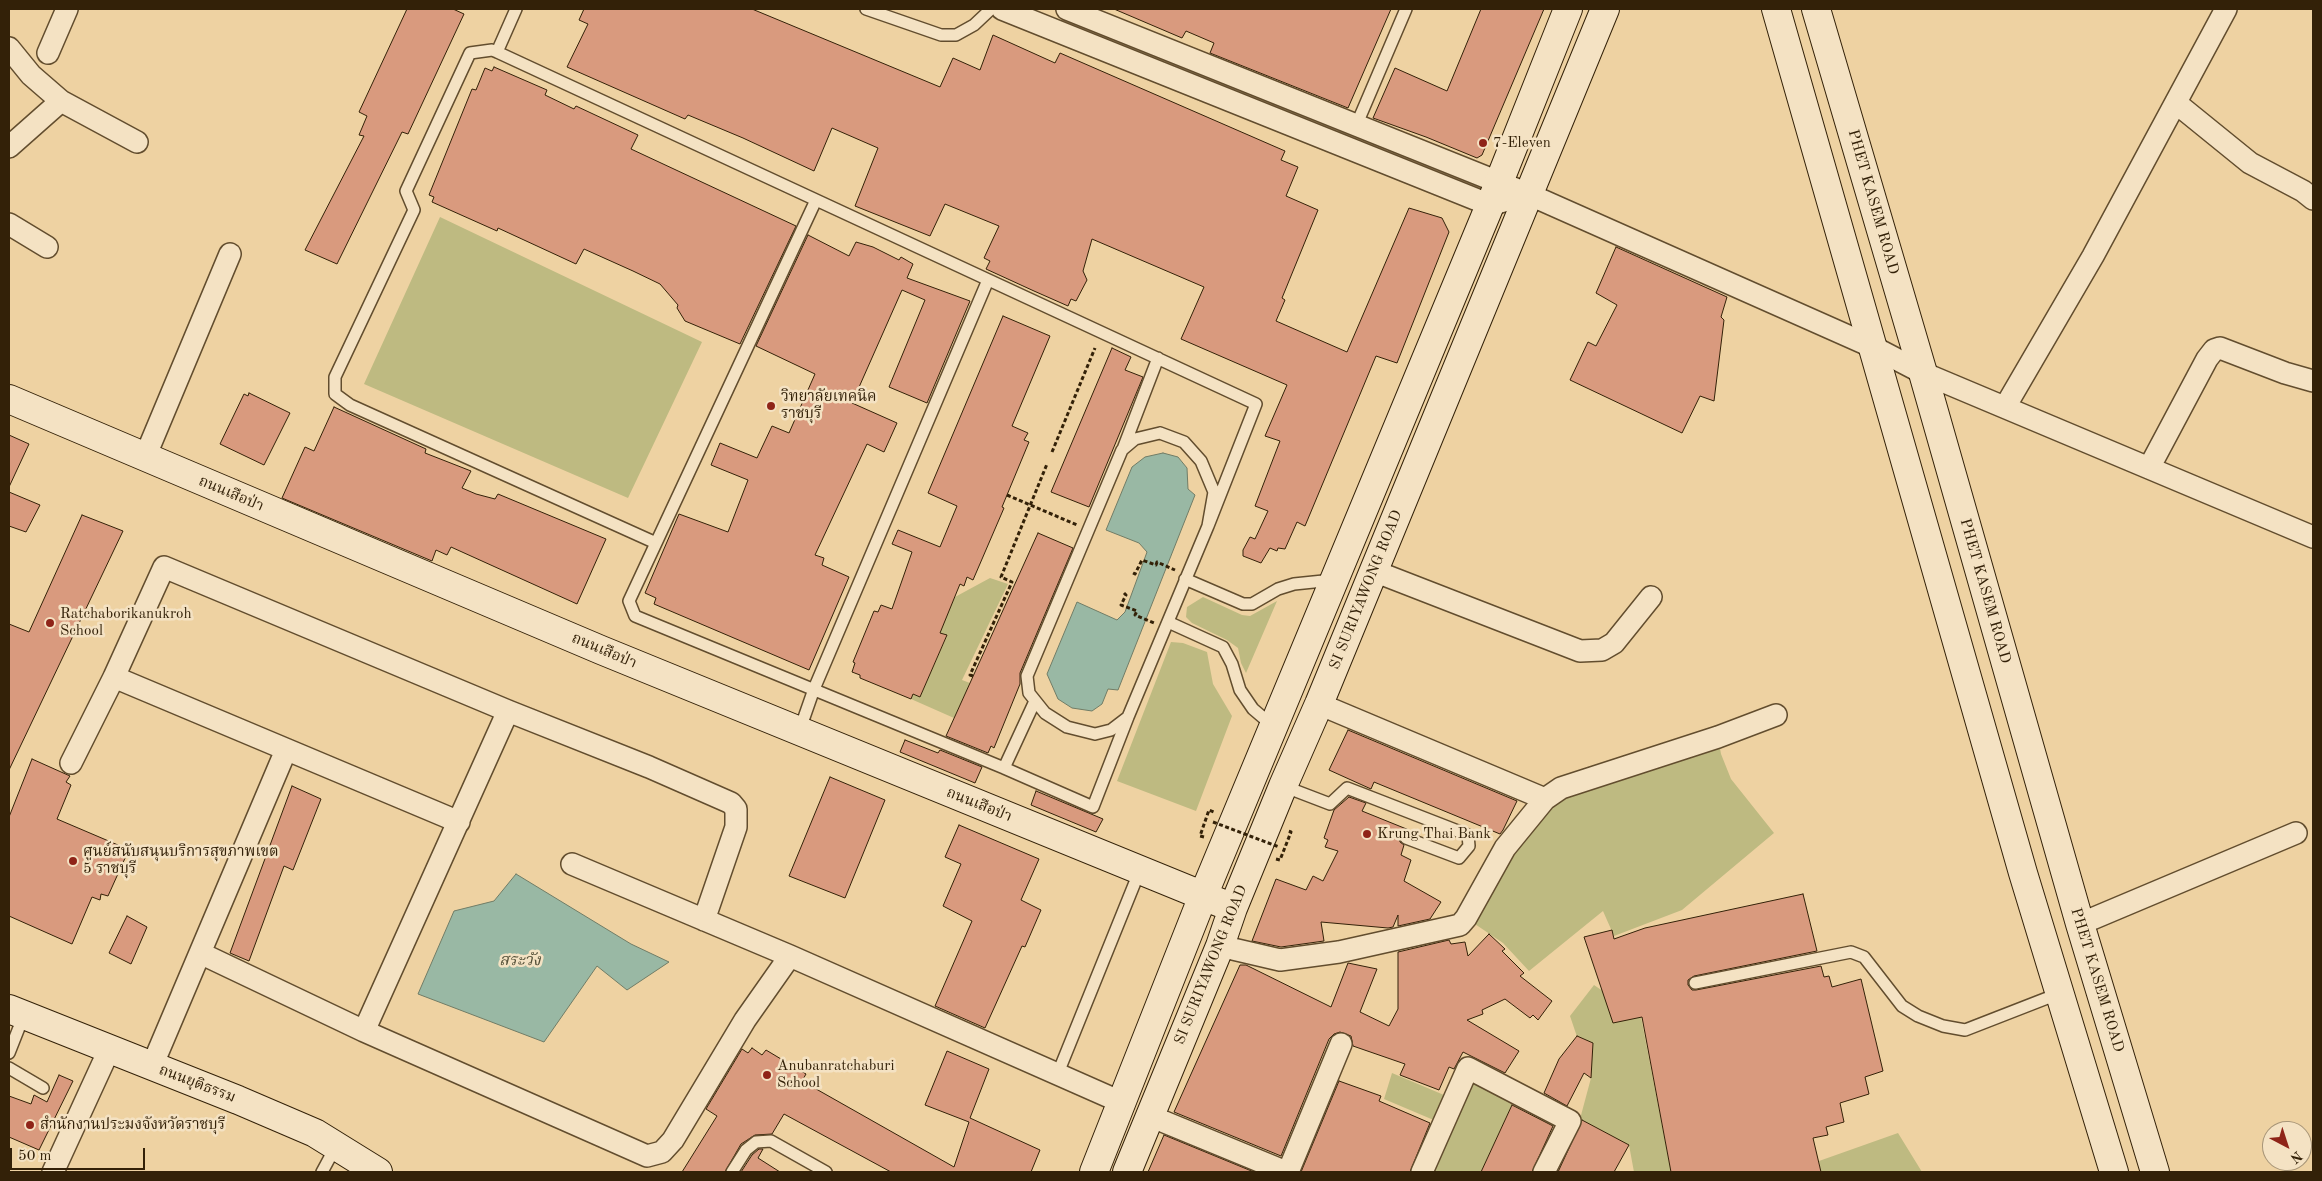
<!DOCTYPE html>
<html>
<head>
<meta charset="utf-8">
<style>
	body { margin:0 }
	#map { position:relative; width:2322px; height:1181px; overflow:hidden; background:#eed2a2; font-family:"Old Standard TT",serif }
	canvas { display:block }
	.frame { position:absolute; inset:0; border:10px solid #332108; pointer-events:none }
	.north { position:absolute; left:2262px; top:1121px; width:50px; height:50px; box-sizing:border-box; background:#f4e2c3; border:1px solid #a79578; border-radius:50%; rotate:140deg; font-size:14px; font-weight:700; line-height:20px; text-align:center; color:#332108 }
	.north::after { content:''; display:block; margin:auto; width:18px; height:22px; background:#8f2418; clip-path:polygon(50% 0,100% 100%,50% 72%,0 100%) }
	.scale { position:absolute; left:10px; top:1148px; width:135px; height:22px; box-sizing:border-box; border:2px solid #332108; border-top:0; padding-left:6px; font-size:15px; line-height:18px; white-space:nowrap; color:#332108; -webkit-text-stroke:4px #f4e2c3; paint-order:stroke }
</style>
</head>
<body>
<div id="map">
<canvas width="2322" height="1181"></canvas>
<div class="frame"></div>
<div class="north">N</div>
<div class="scale">50 m</div>
</div>
<script>
const g = document.querySelector('canvas').getContext('2d');
g.lineJoin = 'round';
function fill(path, color) { g.fillStyle = color; g.fill(path, 'evenodd'); }
const shape = rows => new Path2D(rows.map(r => 'M' + r).join(''));
function stroke(path, color, width, dash) { g.strokeStyle = color; g.lineWidth = width; g.lineCap = dash ? 'butt' : 'round'; g.setLineDash(dash || []); g.stroke(path); }
function label(font, color, halo, rows, align = 'center') {
  g.font = font + ' "Old Standard TT","Noto Serif Thai",serif'; g.lineWidth = 5; g.setLineDash([]); g.textBaseline = 'middle'; g.strokeStyle = halo; g.fillStyle = color; for (const [text, x, y, turn = 0] of rows) {
    g.save(); g.translate(x, y); g.rotate((+turn || 0) * Math.PI / 180); g.textAlign = isNaN(turn) ? turn : align; if (halo) g.strokeText(text, 0, 0); g.fillText(text, 0, 0); g.restore();
  }
}
fill(shape([
	[440,217,702,342,628,498,364,384],
	[990,578,1008,584,962,680,970,683,954,718,911,699,913,694,920,697,947,636,938,632,955,597],
	[1203,597,1242,615,1250,616,1277,601,1246,673,1241,663,1238,648,1227,640,1192,623,1186,617,1187,607],
	[1171,642,1183,643,1207,652,1213,684,1232,716,1196,811,1117,781],
	[1718,737,1721,754,1731,779,1774,833,1682,910,1614,936,1603,911,1529,971,1503,943,1466,918,1545,799],
	[1594,985,1641,1017,1671,1172,1634,1172,1629,1145,1580,1119,1591,1078,1570,1016],
	[1392,1073,1444,1095,1436,1121,1384,1099],
	[1472,1077,1515,1098,1481,1172,1434,1172],
	[1898,1133,1922,1172,1821,1172,1819,1161]
]), '#beba81');
const water = shape([
	[1163,453,1178,457,1187,468,1188,489,1195,495,1118,690,1108,689,1102,704,1092,711,1072,708,1058,699,1047,674,1077,602,1117,620,1125,612,1147,552,1139,543,1106,530,1132,467,1145,457,1163,453],
	[516,874,631,944,669,962,627,990,597,966,544,1042,418,994,454,911,494,901,516,874]
]);
fill(water, '#99b8a4');
stroke(water, '#707c66', 1);
const building = shape([
	[407,9,453,9,464,14,408,134,402,132,337,264,305,250,364,136,359,135,367,116,359,112,407,9],
	[584,9,752,9,940,87,953,58,980,70,993,35,1055,63,1060,53,1285,151,1281,160,1298,167,1286,196,1318,210,1282,298,1285,300,1276,321,1347,352,1409,208,1442,218,1449,232,1397,363,1376,356,1305,526,1297,522,1285,549,1278,548,1277,551,1270,548,1261,563,1243,556,1243,550,1250,537,1255,539,1268,511,1255,506,1280,441,1265,436,1287,385,1181,339,1204,287,1092,239,1083,271,1087,280,1076,301,1071,299,1068,306,1034,291,986,269,990,261,984,258,999,226,945,204,930,236,855,206,878,148,832,128,814,171,743,138,688,115,685,119,567,67,588,24,579,20,584,9],
	[1114,9,1391,9,1348,108,1210,53,1214,43,1186,31,1182,38,1114,9],
	[1481,9,1544,9,1482,155,1477,158,1426,137,1373,118,1395,68,1447,91,1481,9],
	[494,67,547,90,545,95,574,109,576,106,638,135,631,149,796,226,740,344,685,321,677,308,678,305,660,284,633,271,584,249,576,264,498,228,497,231,432,202,434,197,429,195,472,89,476,90,485,68,492,71,494,67],
	[808,235,849,256,856,242,873,247,899,260,901,257,913,264,907,278,970,301,927,403,889,387,925,300,902,290,852,403,897,423,884,452,867,444,815,555,824,558,822,565,849,577,809,670,654,604,656,598,645,593,679,514,728,532,748,480,711,465,720,443,757,458,772,426,789,433,815,374,756,346,808,235],
	[1616,247,1727,297,1721,317,1724,320,1714,401,1700,396,1682,433,1570,380,1588,342,1596,346,1617,305,1596,293,1616,247],
	[1003,316,1050,336,1012,426,1028,433,1024,440,1029,442,1002,507,1004,508,973,580,967,577,964,586,960,584,940,633,947,635,920,697,913,694,911,699,860,678,860,675,852,672,855,663,853,662,874,611,878,612,881,605,892,609,912,552,892,544,898,530,940,547,957,506,928,493,1003,316],
	[1112,348,1131,357,1125,370,1143,377,1089,507,1051,492,1112,348],
	[249,393,290,413,264,465,220,444,244,394,248,396,249,393],
	[334,407,426,449,425,453,471,471,462,488,476,494,495,499,498,494,606,539,577,604,451,547,447,555,436,550,432,561,282,498,305,447,314,451,334,407],
	[9,435,29,444,9,487,9,435],
	[9,492,40,505,26,532,9,526,9,492],
	[82,515,123,531,9,770,9,624,29,632,82,515],
	[1038,533,1073,548,1020,673,1020,684,994,748,991,746,988,753,946,736,1038,533],
	[1348,730,1517,801,1503,830,1500,834,1374,782,1371,789,1329,770,1348,730],
	[905,740,938,753,940,750,982,767,975,783,900,752,905,740],
	[32,759,70,776,66,782,71,785,57,819,125,848,122,854,126,856,108,896,101,894,100,900,92,897,72,944,9,916,9,817,32,759],
	[830,777,885,800,845,898,789,876,830,777],
	[292,786,321,799,293,870,284,866,249,961,230,953,292,786],
	[1036,791,1103,819,1096,832,1031,805,1036,791],
	[1349,797,1366,803,1362,811,1409,830,1402,832,1399,836,1400,842,1404,845,1401,855,1411,860,1404,881,1441,902,1430,919,1398,926,1398,915,1393,927,1388,928,1321,922,1324,941,1281,947,1252,941,1276,879,1306,890,1313,876,1323,881,1338,851,1325,847,1328,840,1324,838,1334,810,1349,797],
	[959,825,1039,859,1021,900,1041,910,1025,947,1022,946,985,1028,935,1006,972,921,943,906,961,864,945,857,959,825],
	[1803,894,1817,951,1694,976,1688,980,1688,985,1692,990,1696,990,1821,966,1824,977,1829,976,1832,987,1861,979,1883,1071,1865,1077,1869,1094,1840,1103,1844,1122,1826,1127,1828,1135,1813,1138,1821,1172,1671,1172,1642,1017,1613,1023,1584,937,1612,930,1614,939,1645,928,1803,894],
	[127,916,147,927,131,964,109,953,127,916],
	[1489,934,1505,949,1502,951,1524,973,1520,976,1552,1001,1538,1020,1533,1015,1530,1018,1505,999,1482,1010,1483,1014,1467,1020,1519,1051,1505,1073,1463,1052,1454,1069,1449,1067,1439,1090,1400,1075,1405,1064,1353,1046,1351,1036,1340,1032,1334,1034,1329,1039,1281,1156,1174,1112,1240,965,1246,965,1331,1007,1348,963,1377,969,1360,1012,1389,1026,1398,1009,1398,952,1449,940,1451,944,1465,942,1468,956,1489,934],
	[1577,1036,1593,1043,1591,1078,1584,1073,1567,1106,1544,1093,1559,1059,1577,1036],
	[752,1048,762,1055,766,1050,806,1074,802,1081,954,1167,969,1122,925,1105,947,1051,989,1069,970,1118,1040,1150,1031,1172,891,1172,784,1114,772,1134,755,1135,741,1144,725,1172,682,1172,717,1116,706,1109,742,1049,748,1053,752,1048],
	[59,1075,73,1081,39,1150,9,1137,9,1096,31,1104,34,1095,47,1102,59,1075],
	[1339,1081,1381,1096,1379,1101,1430,1123,1410,1172,1301,1172,1339,1081],
	[1512,1105,1553,1126,1532,1172,1481,1172,1512,1105],
	[1582,1120,1629,1145,1614,1172,1558,1172,1582,1120],
	[1164,1135,1254,1172,1148,1172,1164,1135],
	[759,1149,763,1149,758,1158,780,1172,741,1172,752,1155,759,1149]
]);
fill(building, '#d99a7e');
stroke(building, '#332108', 1);
const lane = shape([
	[866,9,941,35,956,35,974,25,991,9],
	[497,52,516,9],
	[1356,126,1406,9],
	[816,200,629,601,635,616,1004,768,1093,807,1128,717],
	[1160,433,1184,442,1201,461,1214,492,1208,526,1128,717,1111,730,1095,734,1067,727,1045,713,1029,693,1027,676,1122,450,1135,439,1160,433],
	[1123,449,1158,358],
	[656,543,350,405,335,394,335,377,414,210,406,191,470,53,492,50,497,52,1256,404,1208,526],
	[1185,579,1243,604,1252,604,1278,589,1294,584,1333,580],
	[1168,622,1223,647,1232,664,1240,690,1253,709,1273,726],
	[799,732,814,689,988,280],
	[1004,768,1035,701],
	[1283,786,1330,804,1347,788,1468,835,1469,846,1459,858,1406,838],
	[1695,983,1851,952,1864,957,1902,1006,1918,1016,1943,1026,1965,1030,2060,993],
	[9,1053,24,1015],
	[9,1068,43,1088],
	[1058,1073,1140,870],
	[322,1172,336,1146],
	[732,1172,746,1150,756,1142,771,1141,826,1172]
]);
const street = shape([
	[1002,9,1490,205,1504,201],
	[1067,9,1528,194,1875,348,1923,373,2313,537],
	[9,48,31,75,61,101,137,142],
	[48,53,67,9],
	[2176,103,2250,163,2303,191,2313,199],
	[9,147,61,101],
	[9,224,47,247],
	[2005,407,2093,256,2226,9],
	[145,457,230,254],
	[2149,468,2207,359,2214,350,2220,348,2285,373,2313,381],
	[1374,571,1580,651,1602,650,1614,643,1651,597],
	[114,677,459,822],
	[1319,704,1545,799],
	[71,763,114,677,164,567,508,711,649,767,731,803,736,809,736,827,704,920],
	[572,864,790,956,1123,1103],
	[2080,924,2296,833],
	[1220,946,1280,960,1339,952,1460,925,1466,918,1505,848,1545,799,1561,788,1718,737,1776,715],
	[200,953,364,1031,647,1156,662,1152,673,1140,745,1020,790,956],
	[364,1031,508,711],
	[152,1066,286,750],
	[1150,1116,1286,1172],
	[53,1172,109,1050],
	[1288,1172,1341,1044],
	[1422,1172,1468,1068,1570,1121,1544,1172]
]);
const secondary = shape([
	[1776,9,2023,873,2114,1172],
	[1816,9,1923,373,2080,924,2155,1172],
	[9,399,601,650,1233,908],
	[9,1009,238,1100,315,1133,378,1172],
	[1094,1172,1203,896,1490,205,1568,9],
	[1127,1172,1220,946,1233,908,1283,786,1319,704,1605,9]
]);
stroke(lane, '#624d2e', 14);
stroke(street, '#624d2e', 24);
stroke(secondary, '#332108', 30);
stroke(shape([
	[1052,452,1095,348],
	[1007,495,1077,525],
	[1133,573,1135,574,1142,560,1156,565,1157,562,1175,570],
	[1124,593,1126,595,1121,605,1137,611,1135,615,1154,623],
	[973,676,970,675,1012,582,1001,577,1047,464],
	[1204,837,1200,836,1209,810,1214,812],
	[1276,859,1280,860,1291,832,1288,831]
]), '#332108', 3, [4, 2.5]);
stroke(lane, '#f4e2c3', 11);
stroke(street, '#f4e2c3', 21);
stroke(secondary, '#f4e2c3', 28);
stroke(shape([
	[1213,822,1279,847]
]), '#332108', 3, [4, 2.5]);
for (const [x, y, r, color] of [
	[1483,143,5,"#8f2418"],
	[771,406,5,"#8f2418"],
	[50,623,5,"#8f2418"],
	[1367,834,5,"#8f2418"],
	[73,861,5,"#8f2418"],
	[767,1075,5,"#8f2418"],
	[30,1125,5,"#8f2418"]
]) { const dot = new Path2D(); dot.arc(x, y, r, 0, 2 * Math.PI); g.fillStyle = color; g.fill(dot); stroke(dot, '#f4e2c3', 2); }
label('15px', '#332108', '#f4e2c3', [
	["7-Eleven",1493,143],
	["วิทยาลัยเทคนิค",781,397],
	["ราชบุรี",781,414],
	["Ratchaborikanukroh",60,614],
	["School",60,631],
	["Krung Thai Bank",1377,834],
	["ศูนย์สนับสนุนบริการสุขภาพเขต",83,852],
	["5 ราชบุรี",83,869],
	["Anubanratchaburi",777,1066],
	["School",777,1083],
	["สำนักงานประมงจังหวัดราชบุรี",40,1125]
], 'left');
label('15px', '#332108', '#f4e2c3', [
	["PHET KASEM ROAD",1873,202,74],
	["ถนนเสือป่า",231,494,23],
	["SI SURIYAWONG ROAD",1366,590,-68],
	["PHET KASEM ROAD",1985,591,74],
	["ถนนเสือป่า",604,651,23],
	["ถนนเสือป่า",979,805,22],
	["SI SURIYAWONG ROAD",1211,965,-68],
	["PHET KASEM ROAD",2097,980,73],
	["ถนนยุติธรรม",197,1084,21]
]);
label('italic 16px', '#524e37', '#f4e2c3', [
	["สระวัง",520,961]
]);
</script>
</body>
</html>
